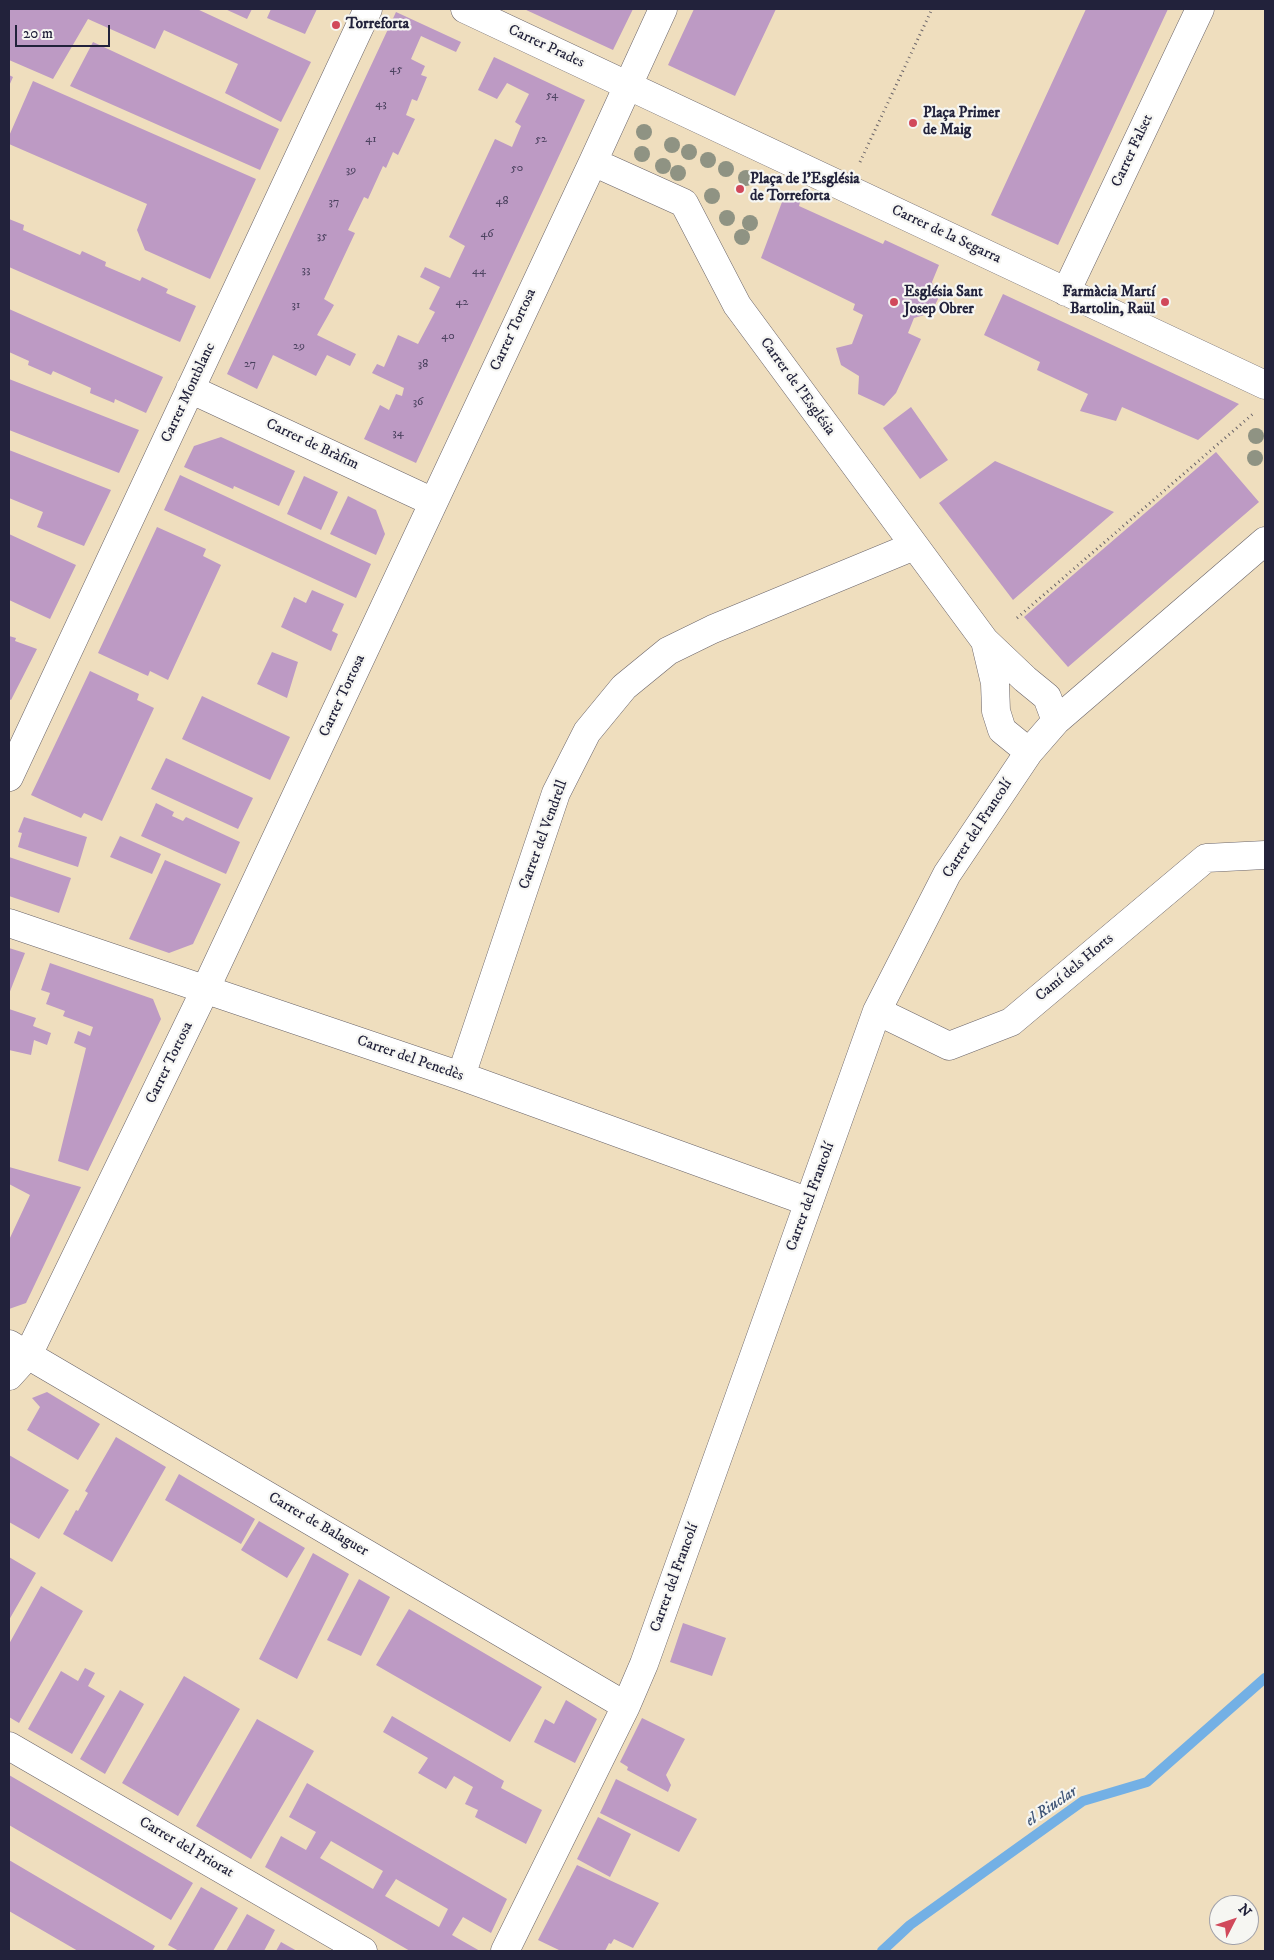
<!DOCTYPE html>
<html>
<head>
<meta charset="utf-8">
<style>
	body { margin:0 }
	#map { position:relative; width:1274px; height:1960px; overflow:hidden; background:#efdebe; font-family:"IM FELL DW Pica",serif }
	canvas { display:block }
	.frame { position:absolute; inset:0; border:10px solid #22223b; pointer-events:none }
	.north { position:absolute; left:1209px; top:1895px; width:50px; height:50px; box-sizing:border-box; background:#f6f6f2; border:1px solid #a1a1a9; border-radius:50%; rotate:49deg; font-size:14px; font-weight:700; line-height:20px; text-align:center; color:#22223b }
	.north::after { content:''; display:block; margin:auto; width:18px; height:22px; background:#d1495b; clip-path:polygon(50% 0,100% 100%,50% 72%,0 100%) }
	.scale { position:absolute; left:15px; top:25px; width:95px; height:22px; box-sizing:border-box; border:2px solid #22223b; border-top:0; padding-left:6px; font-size:15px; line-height:18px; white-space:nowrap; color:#22223b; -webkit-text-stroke:4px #f6f6f2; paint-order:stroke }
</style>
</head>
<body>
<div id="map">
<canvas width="1274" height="1960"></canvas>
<div class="frame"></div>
<div class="north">N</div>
<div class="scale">20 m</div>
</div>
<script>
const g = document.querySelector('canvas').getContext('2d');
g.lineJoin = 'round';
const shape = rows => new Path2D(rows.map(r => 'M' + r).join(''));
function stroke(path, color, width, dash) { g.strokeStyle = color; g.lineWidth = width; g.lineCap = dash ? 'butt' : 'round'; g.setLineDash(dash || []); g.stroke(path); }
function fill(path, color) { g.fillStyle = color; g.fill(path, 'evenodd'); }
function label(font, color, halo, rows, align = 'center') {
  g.font = font + ' "IM FELL DW Pica",serif'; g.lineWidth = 4.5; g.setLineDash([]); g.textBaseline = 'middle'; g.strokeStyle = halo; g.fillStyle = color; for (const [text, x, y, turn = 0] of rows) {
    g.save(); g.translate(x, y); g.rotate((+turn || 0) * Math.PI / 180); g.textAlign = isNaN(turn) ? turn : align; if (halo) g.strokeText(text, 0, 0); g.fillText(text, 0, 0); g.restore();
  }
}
stroke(shape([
	[882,1951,910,1925,1083,1801,1147,1782,1265,1678]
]), '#73b0e5', 10);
fill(shape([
	[9,9,197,9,311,62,281,122,225,93,238,64,164,30,155,49,88,19,53,79,9,60],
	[225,9,252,9,247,19],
	[271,9,317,9,305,34,267,18],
	[524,9,633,9,613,50],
	[694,9,776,9,735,96,668,65],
	[1086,9,1168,9,1058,245,991,215],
	[396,12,461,42,456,52,421,36,411,59,425,66,421,75,427,77,417,101,412,99,406,115,415,119,398,155,393,152,386,168,383,166,368,199,364,197,348,230,355,233,324,299,334,305,317,335,356,354,350,366,327,355,316,376,273,355,257,389,227,374],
	[93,42,279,129,260,170,70,86],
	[494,57,585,100,416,463,364,439,380,405,389,410,396,394,402,396,404,388,372,373,377,364,384,367,398,335,418,344,435,312,429,309,440,287,420,277,425,267,450,278,465,246,449,237,495,139,512,147,521,126,515,122,529,94,507,83,497,99,478,90],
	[9,75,13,77,9,86],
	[33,81,256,179,210,279,145,250,137,230,147,204,9,144,9,136],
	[785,194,800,202,799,206,883,244,885,240,939,265,932,282,938,299,931,313,914,318,908,333,921,339,896,393,884,406,858,394,859,376,841,365,836,348,852,344,863,315,853,310,855,304,761,258],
	[9,219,24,225,23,230,80,255,82,251,106,262,105,266,140,281,142,277,168,289,166,293,196,306,180,342,9,267],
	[1003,294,1239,404,1198,440,1122,407,1116,421,1080,411,1088,394,1037,370,1040,362,984,335],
	[9,309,163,377,146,413,115,399,114,403,90,393,91,388,53,371,51,375,28,365,29,361,9,352],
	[9,379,139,430,119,473,9,430],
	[911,407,948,460,920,479,883,428],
	[221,437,295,471,279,506,234,486,233,489,184,467,194,446],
	[9,450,111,490,84,546,37,527,43,512,9,498],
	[1216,452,1259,502,1068,667,1024,617],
	[995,461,1114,512,1013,600,939,503],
	[180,475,371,564,356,598,164,510],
	[304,476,338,492,321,530,287,514],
	[348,496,376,510,385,534,376,555,330,534],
	[157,527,206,549,203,556,221,565,168,680,150,671,148,676,98,653],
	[9,534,76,565,50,619,9,600],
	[312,590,344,604,332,631,338,634,331,651,281,627,294,597,306,603],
	[9,636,16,638,15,641,37,649,11,700,9,699],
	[272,652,298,662,287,698,257,684],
	[90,671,139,694,137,700,154,708,102,821,84,813,81,818,31,795],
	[202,696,290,737,270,780,182,739],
	[166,758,253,798,238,829,151,789],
	[156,803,174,812,172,816,183,821,186,817,240,842,226,874,141,836],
	[24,817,87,837,78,867,18,847,22,833,18,832],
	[120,836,161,854,152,874,110,857],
	[9,857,71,878,59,913,9,896],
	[165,860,221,884,193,944,169,953,129,939],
	[9,948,25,953,9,994],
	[50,963,153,999,161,1019,88,1171,58,1161,86,1048,74,1043,78,1031,90,1036,93,1027,63,1016,65,1011,46,1004,50,993,41,990],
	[9,1009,36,1018,33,1026,51,1033,47,1045,34,1040,31,1055,9,1050],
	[9,1167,81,1187,26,1303,9,1309,9,1240,30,1195,9,1184],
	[47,1392,100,1424,78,1460,27,1430,40,1407,32,1398],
	[116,1437,166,1467,112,1562,63,1534,76,1510,78,1511,88,1493,85,1491],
	[9,1455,69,1490,39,1539,9,1522],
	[179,1474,255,1519,241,1544,165,1500],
	[259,1521,305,1548,287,1578,241,1550],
	[313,1553,349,1574,297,1679,259,1659],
	[9,1557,36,1573,9,1620],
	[359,1579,390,1597,361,1656,327,1640],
	[41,1586,83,1611,19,1723,9,1717,9,1644],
	[409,1609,542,1687,510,1742,376,1665],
	[683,1623,726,1638,712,1676,670,1662],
	[85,1668,95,1673,88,1686,105,1696,72,1754,28,1729,61,1671,78,1681],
	[184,1676,240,1709,178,1816,122,1783],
	[120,1690,144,1704,105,1774,80,1759],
	[566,1700,597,1719,575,1763,534,1742,545,1719,554,1724],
	[392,1716,504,1781,501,1788,542,1810,526,1844,475,1817,478,1810,465,1804,473,1787,454,1776,446,1789,418,1773,428,1758,383,1732],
	[642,1718,685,1739,666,1775,671,1785,668,1792,627,1770,628,1767,620,1762],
	[257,1719,314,1751,251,1859,196,1826],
	[9,1775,193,1883,171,1920,9,1825],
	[616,1779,697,1819,679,1852,600,1813],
	[307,1783,507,1899,491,1933,463,1917,452,1935,480,1951,410,1951,265,1867,281,1836,306,1850,316,1832,289,1817],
	[331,1841,383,1871,373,1889,320,1858],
	[396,1879,448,1909,439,1927,385,1896],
	[598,1817,631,1834,610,1877,577,1859],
	[9,1860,155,1946,152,1951,78,1951,9,1911],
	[577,1865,659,1903,633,1948,614,1939,611,1944,609,1943,605,1951,561,1951,538,1940],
	[201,1887,238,1908,213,1951,179,1951,168,1945],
	[247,1914,275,1930,264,1951,226,1951],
	[281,1942,297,1951,276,1951]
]), '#bd9ac4');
const minor = shape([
	[465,9,1265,385],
	[593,162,684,203,737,305,985,641,1025,679,1047,697,1056,721],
	[1066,292,1200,9],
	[190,389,433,502],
	[985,641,995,683,996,711,1002,730,1029,752],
	[9,777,368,9],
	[9,923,461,1076,809,1202],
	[877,1011,949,1046,1011,1022,1206,858,1265,855],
	[461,1076,556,793,587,732,624,687,668,651,713,629,914,546],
	[9,1344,626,1706],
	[9,1376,28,1355,206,988,593,162,663,9],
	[9,1746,363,1951],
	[505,1951,626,1706,644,1664,877,1011,947,874,1029,752,1056,721,1265,541]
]);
stroke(minor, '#6a6469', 29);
stroke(shape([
	[860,162,932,9],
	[1017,618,1254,413]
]), '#6a6469', 3, [1, 4]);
stroke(minor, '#fff', 28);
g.fillStyle = '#8f9383';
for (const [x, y] of [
	[644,132],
	[672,145],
	[689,152],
	[642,154],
	[708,160],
	[663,166],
	[726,169],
	[678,173],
	[746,178],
	[712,196],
	[727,218],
	[750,223],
	[742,237],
	[1256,436],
	[1255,458]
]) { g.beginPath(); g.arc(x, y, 8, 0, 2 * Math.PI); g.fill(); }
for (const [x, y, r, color] of [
	[336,25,5,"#d1495b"],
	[913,123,5,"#d1495b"],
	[740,189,5,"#d1495b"],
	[894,302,5,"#d1495b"],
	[1165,302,5,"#d1495b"]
]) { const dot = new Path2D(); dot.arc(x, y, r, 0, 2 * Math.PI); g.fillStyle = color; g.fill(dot); stroke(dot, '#f6f6f2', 2); }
label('12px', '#49405d', null, [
	["45",396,70],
	["54",552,96],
	["43",381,105],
	["41",371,140],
	["52",541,140],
	["50",517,169],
	["39",351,171],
	["48",502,202],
	["37",334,203],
	["46",487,235],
	["35",322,237],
	["33",306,271],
	["44",479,272],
	["42",462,303],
	["31",296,306],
	["40",448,337],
	["29",299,347],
	["27",250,365],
	["38",423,365],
	["36",418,403],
	["34",398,434]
]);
label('bold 15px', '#22223b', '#f6f6f2', [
	["Torreforta",346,25],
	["Plaça Primer",923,114],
	["de Maig",923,131],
	["Plaça de l'Església",750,180],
	["de Torreforta",750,197],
	["Església Sant",904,293],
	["Josep Obrer",904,310],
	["Farmàcia Martí",1155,293,"right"],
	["Bartolin, Raül",1155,310,"right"]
], 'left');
label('15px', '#22223b', '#f6f6f2', [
	["Carrer Prades",546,47,25],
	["Carrer Falset",1133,151,-65],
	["Carrer de la Segarra",946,235,25],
	["Carrer Tortosa",514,330,-65],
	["Carrer de l'Església",797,387,54],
	["Carrer Montblanc",189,393,-65],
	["Carrer de Bràfim",312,445,25],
	["Carrer Tortosa",343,696,-65],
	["Carrer del Francolí",978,829,-57],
	["Carrer del Vendrell",544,835,-70],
	["Camí dels Horts",1075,968,-40],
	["Carrer del Penedès",410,1059,19],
	["Carrer Tortosa",170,1063,-64],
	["Carrer del Francolí",811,1197,-70],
	["Carrer de Balaguer",318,1525,30],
	["Carrer del Francolí",675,1578,-70],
	["Carrer del Priorat",186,1848,30]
]);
label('italic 16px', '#3e5476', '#f6f6f2', [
	["el Riuclar",1052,1807,-34]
]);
</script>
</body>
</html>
